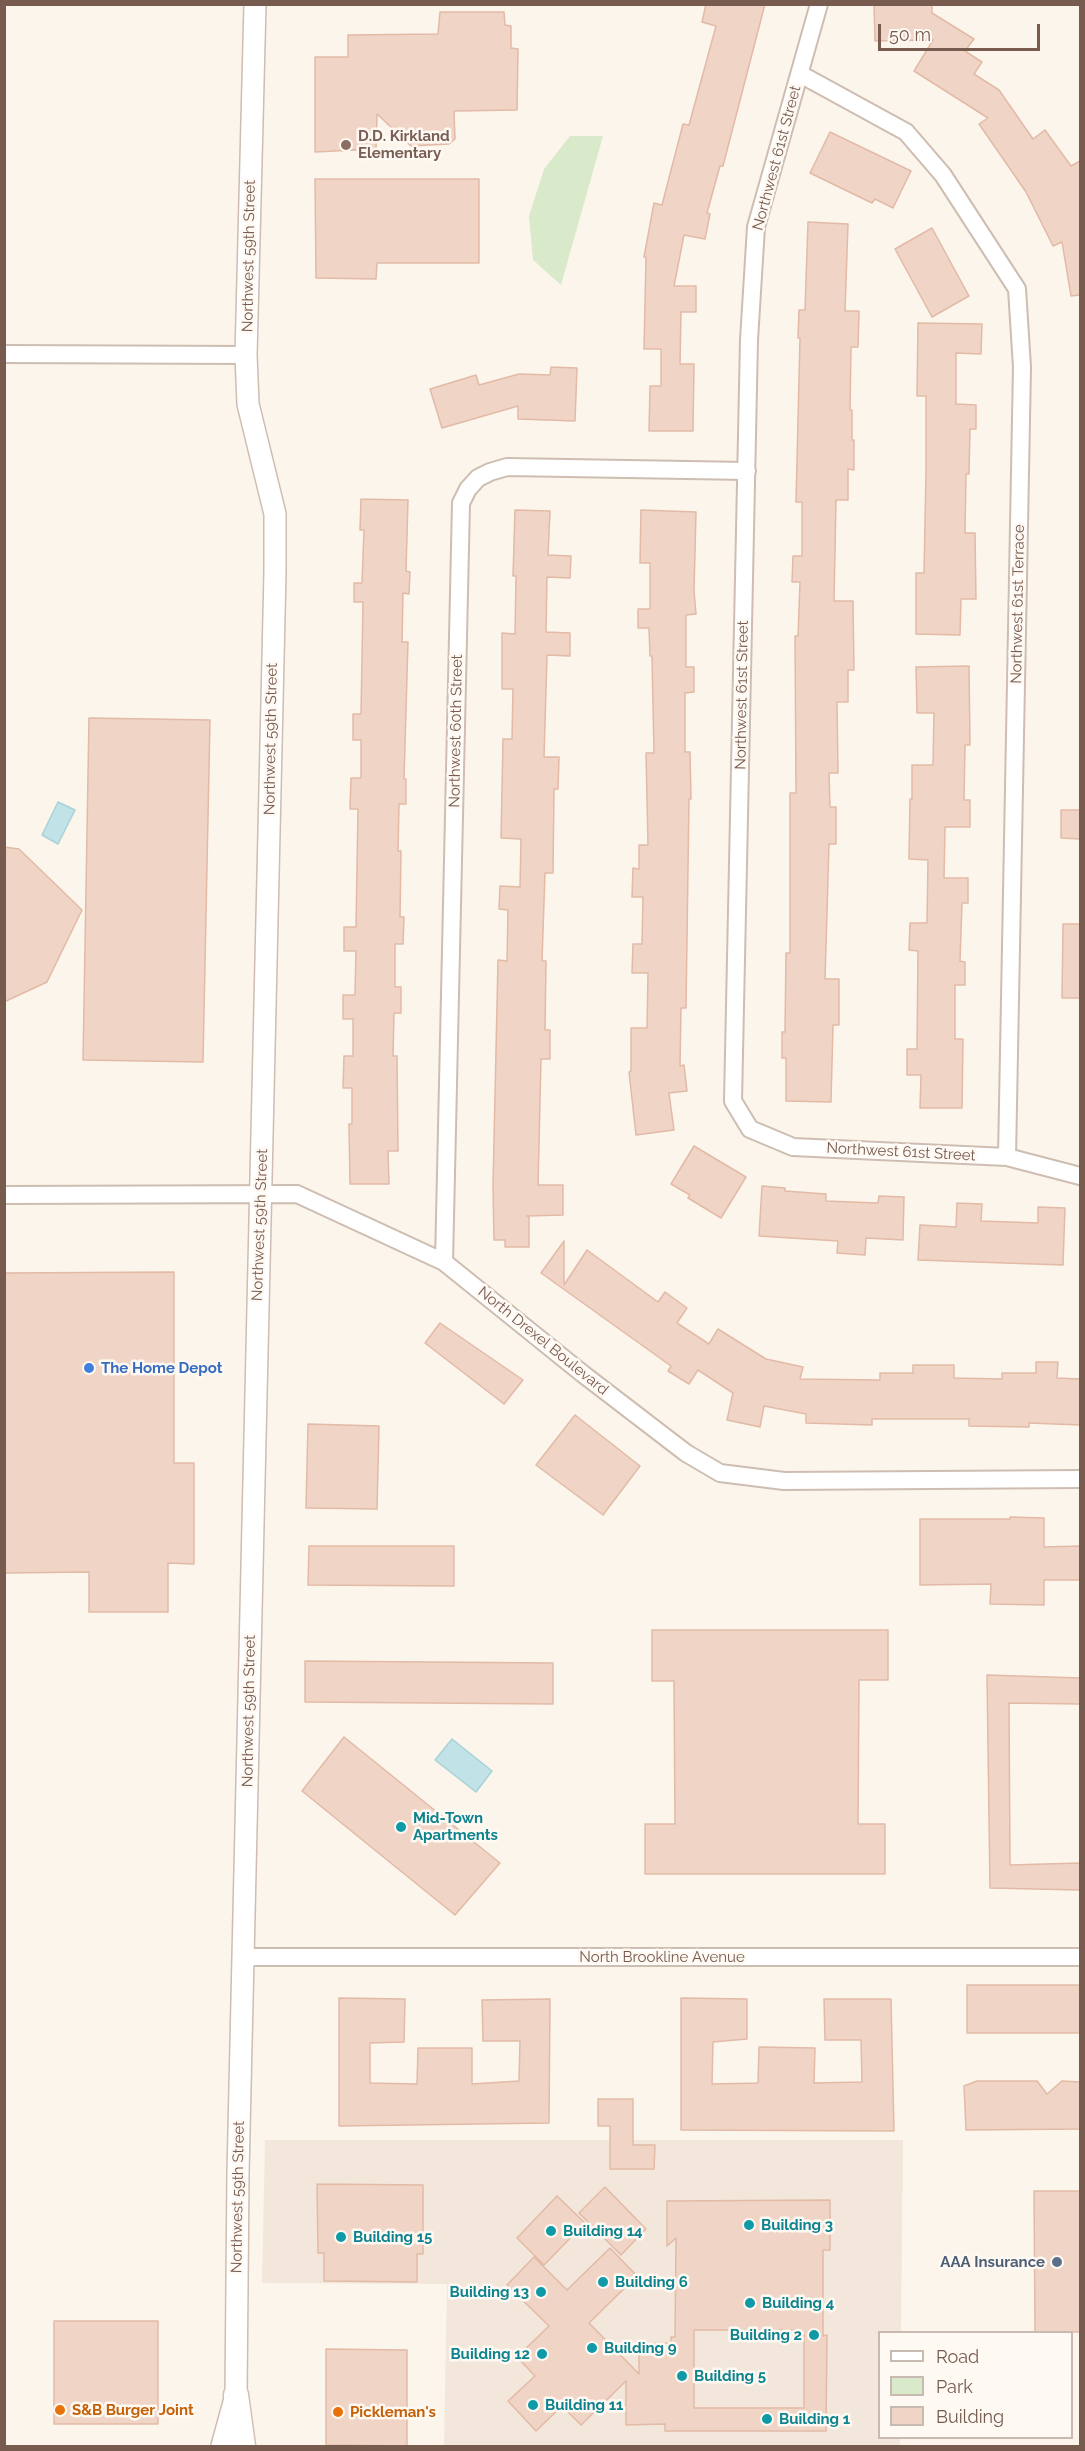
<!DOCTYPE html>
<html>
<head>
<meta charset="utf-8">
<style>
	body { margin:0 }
	#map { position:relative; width:1085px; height:2451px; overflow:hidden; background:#fcf5ec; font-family:Raleway,sans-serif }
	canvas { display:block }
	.frame { position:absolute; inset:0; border:6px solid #775b4f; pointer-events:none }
	.legend { position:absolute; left:878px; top:2331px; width:195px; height:108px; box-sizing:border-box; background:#fef9f3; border:2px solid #c8bab1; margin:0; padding:8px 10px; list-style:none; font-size:18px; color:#775b4f }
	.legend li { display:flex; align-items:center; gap:12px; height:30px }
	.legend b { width:30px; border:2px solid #c8bab1 }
	.scale { position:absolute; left:878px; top:24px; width:162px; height:27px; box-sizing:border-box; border:3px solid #775b4f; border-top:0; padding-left:8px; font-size:18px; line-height:21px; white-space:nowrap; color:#775b4f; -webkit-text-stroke:4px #fef9f3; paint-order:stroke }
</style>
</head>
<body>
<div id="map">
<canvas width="1085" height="2451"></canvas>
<div class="frame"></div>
<ul class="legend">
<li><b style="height:8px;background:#fff"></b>Road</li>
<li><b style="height:16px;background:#d9eaca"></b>Park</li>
<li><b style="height:16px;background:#f0d4c5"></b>Building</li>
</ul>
<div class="scale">50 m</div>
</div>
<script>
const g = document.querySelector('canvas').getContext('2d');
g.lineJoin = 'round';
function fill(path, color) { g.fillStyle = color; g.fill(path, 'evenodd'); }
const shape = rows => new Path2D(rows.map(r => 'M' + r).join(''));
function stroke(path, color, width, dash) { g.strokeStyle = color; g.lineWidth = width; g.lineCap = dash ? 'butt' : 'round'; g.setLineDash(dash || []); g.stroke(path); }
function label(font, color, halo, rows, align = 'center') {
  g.font = font + ' Raleway,sans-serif'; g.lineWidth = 5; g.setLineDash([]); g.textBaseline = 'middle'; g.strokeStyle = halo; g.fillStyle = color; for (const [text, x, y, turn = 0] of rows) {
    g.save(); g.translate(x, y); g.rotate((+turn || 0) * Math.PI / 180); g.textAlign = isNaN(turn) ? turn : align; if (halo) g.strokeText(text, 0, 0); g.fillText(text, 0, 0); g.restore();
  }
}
fill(shape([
	[265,2140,903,2140,901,2332,880,2332,880,2438,900,2438,900,2446,444,2446,447,2284,262,2283]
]), '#f3e7db');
fill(shape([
	[570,136,603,136,561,285,533,260,529,216,544,169]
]), '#d9eaca');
const water = shape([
	[58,802,75,810,58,844,42,835,58,802],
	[452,1739,492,1771,476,1792,435,1760,452,1739]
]);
fill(water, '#c1e2e6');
stroke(water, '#a7d2d7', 1.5);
const building = shape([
	[706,4,765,4,723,166,720,166,707,213,710,214,705,239,684,235,674,286,696,286,696,312,681,312,680,364,694,364,693,431,649,431,650,386,661,386,661,349,644,349,646,257,644,257,654,203,662,205,683,124,689,125,716,26,702,22,706,4],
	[874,4,932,4,932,13,974,39,965,51,982,62,974,74,999,90,1033,139,1045,130,1071,166,1080,161,1080,295,1071,296,1062,242,1053,246,1026,192,979,124,988,118,914,71,933,40,875,41,874,4],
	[440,12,504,12,505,25,511,26,511,48,518,49,517,110,454,111,455,139,449,144,411,146,377,114,376,149,315,152,315,57,348,57,348,35,438,34,440,12],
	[830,132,911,171,893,208,875,199,872,203,810,173,830,132],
	[315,179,479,179,479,263,377,263,376,279,316,278,315,179],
	[808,222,848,224,845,311,859,311,858,347,851,347,850,410,852,410,852,440,854,440,854,470,848,469,848,500,836,500,834,601,853,601,854,670,848,670,848,702,837,702,838,773,829,773,830,807,836,807,836,844,829,844,825,979,839,979,839,1025,833,1025,831,1102,786,1101,786,1058,782,1058,782,1032,785,1032,786,953,790,953,790,793,796,793,795,636,798,636,800,582,792,582,793,556,802,556,802,502,796,502,800,338,798,338,799,310,805,310,808,222],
	[932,228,969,296,932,317,895,249,932,228],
	[918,323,982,324,981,354,956,353,956,404,976,405,976,429,970,429,969,474,966,474,965,533,975,533,976,599,961,599,960,635,916,634,916,573,924,573,926,473,926,396,917,396,918,323],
	[551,367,577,368,575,421,518,419,518,406,442,428,430,389,476,375,479,385,519,374,550,375,551,367],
	[361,499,408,500,406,571,410,572,409,594,403,593,402,642,408,642,404,779,406,779,406,804,399,804,398,851,401,851,400,917,404,917,403,944,395,944,395,987,401,987,401,1013,394,1013,393,1056,397,1056,398,1151,388,1151,389,1184,350,1184,349,1124,352,1124,352,1088,343,1088,344,1056,353,1056,353,1019,343,1019,343,995,355,995,356,951,344,951,344,927,356,927,358,809,350,809,351,778,361,778,361,740,353,740,353,714,361,714,363,602,354,602,354,583,362,583,364,530,360,530,361,499],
	[515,510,550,511,548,555,571,556,570,578,547,577,546,632,570,633,570,656,547,655,544,757,559,757,558,789,554,789,553,873,545,873,542,961,546,961,545,1030,550,1030,550,1059,541,1059,538,1185,563,1185,563,1215,527,1216,529,1217,529,1247,505,1247,505,1240,494,1240,493,1186,498,960,507,961,508,910,499,909,500,886,520,887,521,839,501,838,503,739,512,739,513,689,502,689,502,633,515,634,516,576,513,576,515,510],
	[641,510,696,512,694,591,696,614,686,615,686,667,694,667,694,692,685,693,685,752,690,752,691,799,689,799,686,1008,681,1008,680,1066,684,1065,687,1091,669,1093,674,1130,636,1135,629,1072,631,1071,631,1028,647,1028,648,973,632,973,633,944,642,944,643,897,632,897,633,868,639,869,639,845,648,845,646,753,654,753,652,656,650,656,649,628,638,628,638,609,650,609,650,563,640,563,641,510],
	[969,666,970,745,965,745,964,800,970,800,970,827,945,827,944,878,968,878,968,903,962,903,960,961,965,962,965,985,955,985,955,1039,963,1039,962,1108,920,1108,921,1075,907,1075,907,1049,917,1049,918,951,909,950,910,923,927,923,928,860,909,859,910,799,912,799,912,765,933,765,934,713,917,713,916,667,969,666],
	[89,718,210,720,203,1062,83,1060,89,718],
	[1061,810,1080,810,1080,839,1061,838,1061,810],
	[4,847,19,849,82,910,47,982,4,1002,4,847],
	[1063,924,1080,924,1080,998,1062,998,1063,924],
	[694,1146,746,1177,721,1218,688,1198,690,1195,671,1184,694,1146],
	[762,1186,785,1188,785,1191,826,1194,826,1201,878,1203,879,1196,904,1197,903,1240,866,1238,865,1255,837,1253,838,1241,759,1236,762,1186],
	[957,1203,982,1204,981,1221,1038,1223,1038,1207,1065,1208,1063,1265,918,1260,920,1225,956,1227,957,1203],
	[564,1241,564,1285,587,1250,658,1302,665,1292,687,1308,677,1323,709,1344,718,1329,766,1359,803,1367,800,1379,880,1380,880,1373,913,1373,913,1365,954,1365,954,1378,1002,1379,1002,1373,1036,1373,1036,1362,1058,1362,1057,1378,1080,1379,1080,1425,1029,1423,1029,1427,969,1426,969,1419,872,1419,872,1425,806,1423,806,1414,764,1406,760,1427,727,1420,733,1393,698,1370,689,1384,668,1371,671,1366,541,1273,564,1241],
	[174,1272,174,1463,194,1463,194,1564,168,1563,168,1612,89,1612,89,1572,4,1573,4,1273,174,1272],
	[440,1323,523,1380,504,1404,425,1343,440,1323],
	[575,1415,640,1466,603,1515,536,1465,575,1415],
	[308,1424,379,1426,377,1509,306,1508,308,1424],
	[1010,1517,1044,1518,1044,1547,1080,1546,1080,1580,1044,1580,1044,1605,990,1604,991,1584,920,1585,920,1519,1010,1519,1010,1517],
	[309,1546,454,1546,454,1586,308,1585,309,1546],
	[652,1630,888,1630,888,1680,859,1680,858,1824,885,1824,885,1874,645,1874,645,1824,675,1824,674,1681,652,1681,652,1630],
	[305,1661,553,1663,553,1704,305,1702,305,1661],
	[987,1675,1080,1678,1080,1704,1009,1703,1010,1865,1080,1863,1080,1890,990,1888,987,1675],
	[344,1737,500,1863,455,1915,302,1791,344,1737],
	[967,1985,1080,1985,1080,2033,967,2033,967,1985],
	[339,1998,405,1999,404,2042,370,2043,370,2083,417,2084,418,2048,472,2048,472,2084,519,2081,520,2041,483,2041,482,2000,550,1999,549,2123,339,2126,339,1998],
	[681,1998,747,1999,747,2039,713,2042,712,2084,758,2083,759,2047,815,2048,814,2083,862,2082,861,2040,825,2040,824,1999,891,1999,894,2131,681,2130,681,1998],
	[977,2081,1037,2081,1047,2094,1062,2081,1080,2082,1080,2129,966,2130,964,2086,977,2081],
	[598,2099,633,2099,633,2145,655,2145,654,2169,610,2169,610,2126,598,2126,598,2099],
	[317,2184,423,2185,423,2254,417,2254,417,2282,324,2281,324,2253,318,2253,317,2184],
	[605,2187,646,2229,621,2255,579,2213,605,2187],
	[1034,2191,1080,2191,1080,2332,1035,2332,1034,2191],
	[557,2196,585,2223,544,2265,517,2238,557,2196],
	[830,2200,830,2250,823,2250,823,2336,827,2335,826,2431,665,2431,665,2424,626,2425,626,2381,581,2425,562,2406,536,2431,508,2401,535,2376,517,2357,549,2326,507,2285,534,2257,567,2290,610,2248,637,2276,589,2323,639,2374,639,2344,671,2343,671,2337,675,2337,676,2238,667,2246,667,2201,830,2200],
	[694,2330,800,2330,800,2334,804,2335,804,2408,694,2408,694,2330],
	[54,2321,158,2321,158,2424,54,2424,54,2321],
	[326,2349,407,2350,407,2446,326,2445,326,2349]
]);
fill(building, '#f0d4c5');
stroke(building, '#e2baa6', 1.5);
const minor = shape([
	[819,4,756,227,749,340,733,1101,750,1129,793,1147,1007,1157],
	[800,74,906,132,943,175,1017,289,1022,367,1007,1157,1080,1176],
	[4,354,246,355],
	[4,1195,297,1194,444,1262,583,1374,686,1453,720,1473,784,1481,1080,1479],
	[444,1262,461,503,468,489,478,478,490,472,507,467,747,471],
	[244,1957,1080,1957]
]);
const tertiary = shape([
	[222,2446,236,2395,238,2173,275,572,275,514,248,404,246,355,255,4]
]);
const secondary = shape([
	[236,2395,243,2446]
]);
stroke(minor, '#cebdb1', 20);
stroke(tertiary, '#cebdb1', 24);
stroke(secondary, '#d4bfb2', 27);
stroke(minor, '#fff', 16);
stroke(tertiary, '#fff', 21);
stroke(secondary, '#fff', 24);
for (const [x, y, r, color] of [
	[346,145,6,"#8d6e63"],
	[89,1368,6,"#3f7fe0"],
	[401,1827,6,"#0f9aa8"],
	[749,2225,6,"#0f9aa8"],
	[551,2231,6,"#0f9aa8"],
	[341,2237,6,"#0f9aa8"],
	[1057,2262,6,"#5c6f8a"],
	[603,2282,6,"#0f9aa8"],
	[541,2292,6,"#0f9aa8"],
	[750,2303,6,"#0f9aa8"],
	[814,2335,6,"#0f9aa8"],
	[592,2348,6,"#0f9aa8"],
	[542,2354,6,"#0f9aa8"],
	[682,2376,6,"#0f9aa8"],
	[533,2405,6,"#0f9aa8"],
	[60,2410,6,"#e8710a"],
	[338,2412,6,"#e8710a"],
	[767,2419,6,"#0f9aa8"]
]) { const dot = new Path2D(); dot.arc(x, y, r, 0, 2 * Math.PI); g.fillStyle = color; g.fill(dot); stroke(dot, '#fef9f3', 2); }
label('bold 15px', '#785e54', '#fef9f3', [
	["D.D. Kirkland",358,136],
	["Elementary",358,153]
], 'left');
label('15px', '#775b4f', '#fef9f3', [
	["Northwest 61st Street",777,158,-75],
	["Northwest 59th Street",249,256,-89],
	["Northwest 61st Terrace",1018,604,-89],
	["Northwest 61st Street",742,695,-89],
	["Northwest 60th Street",456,731,-89],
	["Northwest 59th Street",271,739,-89],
	["Northwest 61st Street",901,1152,3],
	["Northwest 59th Street",260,1225,-88],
	["North Drexel Boulevard",543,1341,39],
	["Northwest 59th Street",249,1711,-89],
	["North Brookline Avenue",662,1957],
	["Northwest 59th Street",238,2197,-89]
]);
label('bold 15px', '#366cbe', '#fef9f3', [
	["The Home Depot",101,1368]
], 'left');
label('bold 15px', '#0d838f', '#fef9f3', [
	["Mid-Town",413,1818],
	["Apartments",413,1835],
	["Building 3",761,2225],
	["Building 14",563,2231],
	["Building 15",353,2237],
	["Building 6",615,2282],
	["Building 13",529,2292,"right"],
	["Building 4",762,2303],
	["Building 2",802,2335,"right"],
	["Building 9",604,2348],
	["Building 12",530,2354,"right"],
	["Building 5",694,2376],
	["Building 11",545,2405],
	["Building 1",779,2419]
], 'left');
label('bold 15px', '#4e5e75', '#fef9f3', [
	["AAA Insurance",1045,2262]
], 'right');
label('bold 15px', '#c56008', '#fef9f3', [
	["S&B Burger Joint",72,2410],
	["Pickleman's",350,2412]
], 'left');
</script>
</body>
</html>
